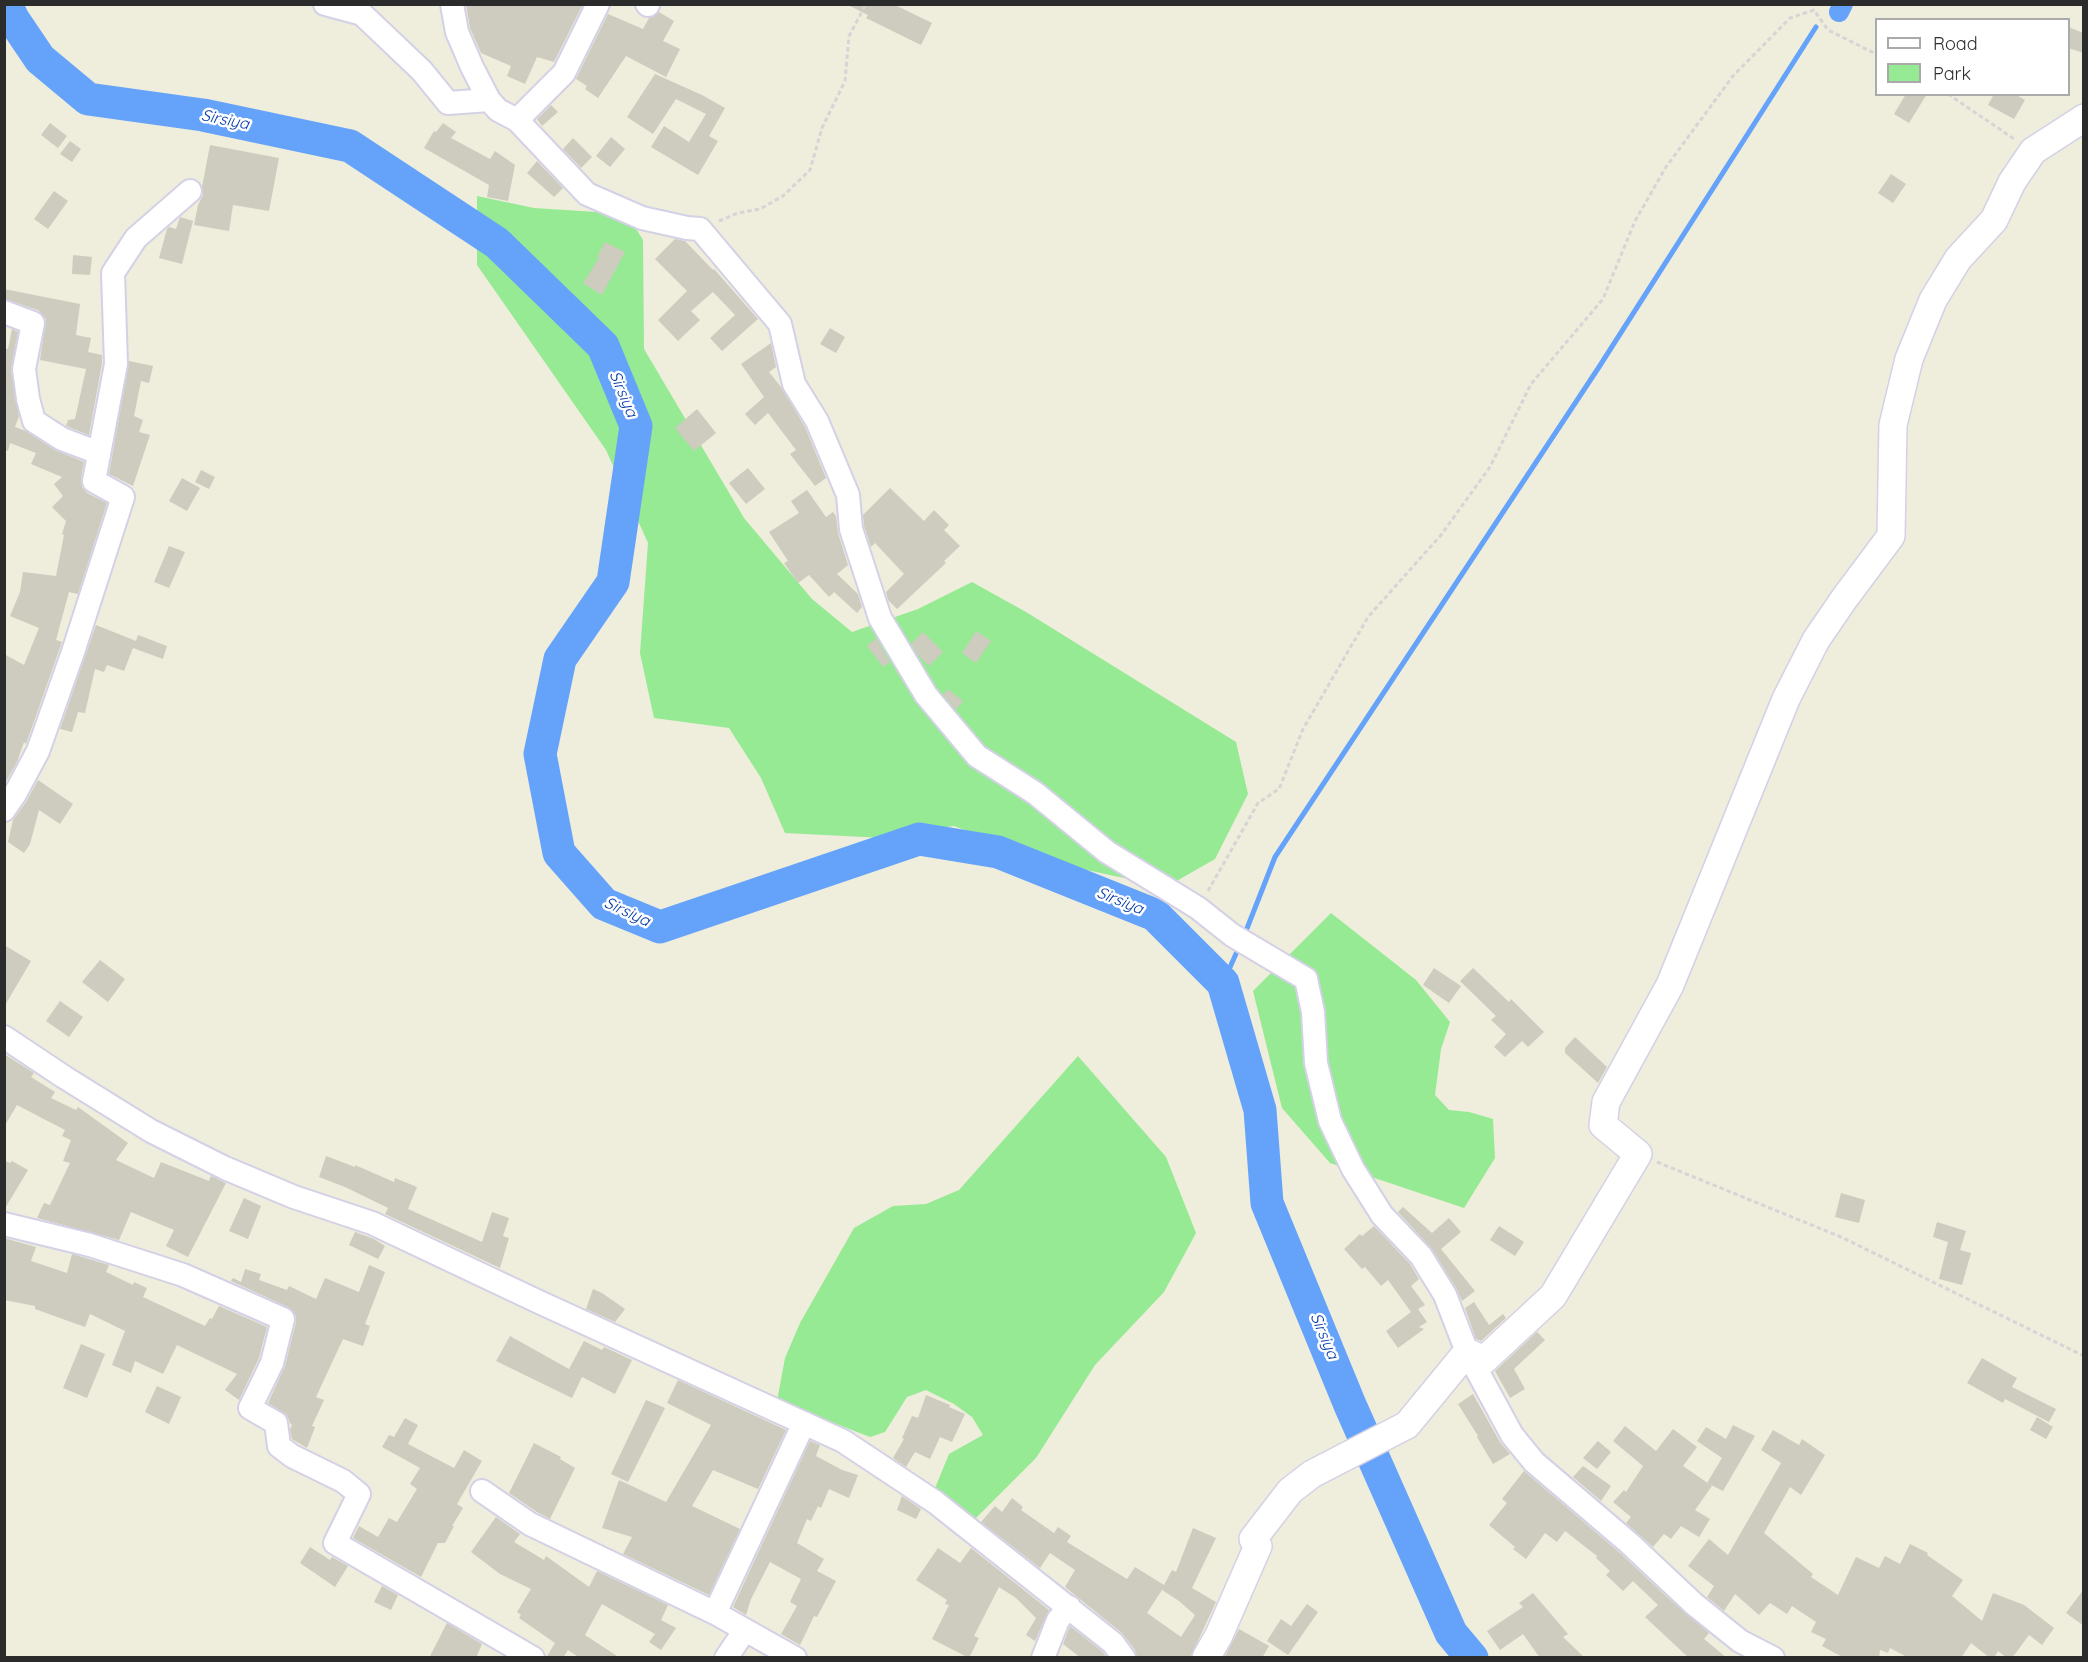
<!DOCTYPE html>
<html>
<head>
<meta charset="utf-8">
<style>
	body { margin:0 }
	#map { position:relative; width:2088px; height:1662px; overflow:hidden; background:#efeddc; font-family:Quicksand,sans-serif }
	canvas { display:block }
	.frame { position:absolute; inset:0; border:6px solid #2b2b2b; pointer-events:none }
	.legend { position:absolute; left:1875px; top:18px; width:195px; height:78px; box-sizing:border-box; background:#fff; border:2px solid #aaa; margin:0; padding:8px 10px; list-style:none; font-size:18px; color:#2b2b2b }
	.legend li { display:flex; align-items:center; gap:12px; height:30px }
	.legend b { width:30px; border:2px solid #aaa }
</style>
</head>
<body>
<div id="map">
<canvas width="2088" height="1662"></canvas>
<div class="frame"></div>
<ul class="legend">
<li><b style="height:8px;background:#fff"></b>Road</li>
<li><b style="height:16px;background:#95ea93"></b>Park</li>
</ul>
</div>
<script>
const g = document.querySelector('canvas').getContext('2d');
g.lineJoin = 'round';
function fill(path, color) { g.fillStyle = color; g.fill(path, 'evenodd'); }
const shape = rows => new Path2D(rows.map(r => 'M' + r).join(''));
function stroke(path, color, width, dash) { g.strokeStyle = color; g.lineWidth = width; g.lineCap = dash ? 'butt' : 'round'; g.setLineDash(dash || []); g.stroke(path); }
function label(font, color, halo, rows, align = 'center') {
  g.font = font + ' Quicksand,sans-serif'; g.lineWidth = 5; g.setLineDash([]); g.textBaseline = 'middle'; g.strokeStyle = halo; g.fillStyle = color; for (const [text, x, y, turn = 0] of rows) {
    g.save(); g.translate(x, y); g.rotate((+turn || 0) * Math.PI / 180); g.textAlign = isNaN(turn) ? turn : align; if (halo) g.strokeText(text, 0, 0); g.fillText(text, 0, 0); g.restore();
  }
}
fill(shape([
	[477,196,534,208,627,214,643,240,644,349,744,518,812,599,852,632,918,609,972,582,1026,612,1236,742,1248,794,1215,859,1166,887,1054,863,954,826,884,838,785,833,761,778,729,728,654,718,640,653,648,543,606,450,477,265],
	[1331,913,1416,980,1450,1022,1441,1049,1435,1095,1449,1110,1469,1112,1493,1119,1495,1158,1464,1208,1330,1163,1282,1108,1253,991],
	[1078,1056,1166,1157,1196,1233,1164,1292,1095,1365,1036,1458,971,1523,933,1493,949,1454,983,1435,972,1417,954,1404,926,1390,907,1397,885,1432,870,1437,777,1401,785,1358,800,1323,854,1228,893,1206,926,1204,959,1190]
]), '#95ea93');
stroke(shape([
	[1244,936,1275,857,1599,367,1816,27],
	[1223,983,1239,947]
]), '#65a3fb', 5);
stroke(shape([
	[1839,12,1843,4]
]), '#65a3fb', 20);
stroke(shape([
	[6,4,13,19,40,59,88,99,203,115,350,146,497,243,603,346,636,426,613,582,560,659,540,754,559,853,604,904,660,927,919,839,998,852,1155,915,1223,983,1260,1110,1267,1203,1350,1405,1451,1633,1472,1658]
]), '#65a3fb', 33);
fill(shape([
	[466,4,583,4,554,62,537,57,525,84,507,76,511,66,481,53,470,28],
	[846,4,893,4,932,23,921,45,866,18,868,15],
	[659,12,674,21,663,41,680,49,666,77,626,56,598,98,585,89,587,86,576,79,608,14,643,29,649,18],
	[2068,27,2084,33,2084,53,2068,48],
	[655,74,702,95,725,108,709,136,718,141,698,175,651,147,664,126,689,142,706,114,676,99,653,134,627,117],
	[1906,94,1927,94,1909,123,1894,114],
	[1994,94,2015,94,2025,100,2014,119,1988,105],
	[551,105,558,112,542,126,537,119],
	[50,123,67,136,58,148,41,135],
	[443,123,456,132,451,138,490,159,495,151,515,165,508,201,487,197,489,185,424,148,434,131,436,132],
	[611,137,625,149,610,167,596,156],
	[573,138,592,157,581,168,563,149],
	[70,141,81,149,72,162,60,154],
	[210,145,279,158,269,211,233,205,229,231,194,225,198,205,203,195,202,187],
	[537,161,563,188,554,197,527,173],
	[1891,174,1906,184,1893,203,1878,193],
	[54,191,68,201,48,229,34,219],
	[180,217,193,221,182,264,159,258,167,229,169,227,176,229],
	[675,239,685,241,713,270,714,269,758,319,722,351,710,338,735,315,713,292,691,311,700,320,678,341,658,320,687,291,655,259],
	[605,242,625,252,602,295,583,283,599,258,597,257],
	[73,255,92,257,90,275,72,274],
	[4,289,80,304,76,335,91,338,88,352,102,355,102,363,89,435,66,426,68,420,75,419,86,369,40,360,46,319,38,310,4,299],
	[830,328,845,337,836,353,820,344],
	[12,329,18,332,11,370,19,416,15,427,26,431,55,450,84,462,81,478,82,487,87,493,107,503,78,594,69,592,56,640,62,642,26,744,24,742,17,762,4,785,4,654,24,665,39,628,10,616,20,592,23,572,56,576,64,535,62,534,66,521,52,507,63,496,54,484,62,477,31,464,36,453,10,443,8,451,4,450,4,348,8,349],
	[771,343,776,367,769,372,781,387,805,427,826,478,815,486,790,454,796,450,768,413,755,425,745,414,764,397,741,364],
	[129,361,153,366,149,383,141,381,134,416,143,420,139,432,150,435,133,486,109,474],
	[697,409,716,433,694,451,675,428],
	[748,468,765,489,746,504,729,483],
	[201,470,215,477,209,489,195,482],
	[182,478,200,488,187,511,169,501],
	[890,488,924,521,934,510,949,525,944,530,960,546,944,561,946,563,897,609,888,600,886,592,904,574,875,543,871,547,864,526,863,515],
	[807,490,826,517,833,512,836,516,838,533,848,565,837,574,858,594,862,607,857,613,834,592,829,597,809,575,798,583,784,563,788,561,769,532,799,513,791,501],
	[169,546,185,552,169,588,154,582],
	[96,625,136,641,138,635,167,646,163,659,133,648,124,671,107,665,104,672,95,669,85,713,78,712,72,732,60,729],
	[976,631,991,641,976,663,962,653],
	[923,632,943,652,929,666,917,654,911,644],
	[876,638,890,662,883,667,867,646],
	[948,689,963,701,956,710,943,695],
	[38,780,73,804,60,824,39,810,30,844,24,853,8,842,13,820,26,802],
	[4,945,31,961,4,1007],
	[100,960,125,979,108,1002,82,982],
	[1434,968,1461,986,1449,1003,1423,985],
	[1473,968,1509,1002,1511,999,1544,1032,1528,1047,1522,1041,1505,1057,1494,1047,1506,1034,1491,1020,1496,1016,1460,981],
	[60,1001,83,1017,69,1037,46,1021],
	[1575,1037,1607,1067,1598,1083,1565,1053,1565,1048],
	[4,1054,34,1073,31,1077,55,1092,51,1098,76,1110,78,1107,128,1143,116,1160,154,1178,161,1162,209,1181,211,1176,226,1183,188,1257,166,1246,174,1230,131,1212,119,1240,37,1218,44,1203,50,1205,70,1163,63,1161,71,1140,62,1136,65,1130,17,1105,4,1127],
	[326,1156,355,1167,355,1165,394,1182,395,1178,417,1187,408,1209,482,1242,492,1212,509,1218,503,1236,509,1238,500,1268,385,1214,388,1208,345,1187,319,1177],
	[4,1160,10,1163,12,1161,28,1170,4,1210],
	[1841,1193,1865,1200,1859,1223,1835,1217],
	[244,1198,261,1206,248,1239,229,1231],
	[1403,1207,1432,1233,1449,1218,1461,1232,1441,1249,1475,1291,1462,1301,1456,1288,1432,1249,1398,1212],
	[1937,1222,1966,1231,1960,1250,1971,1253,1962,1285,1939,1279,1948,1242,1933,1237],
	[1374,1226,1410,1264,1419,1279,1411,1286,1425,1305,1418,1309,1427,1322,1419,1327,1424,1329,1398,1348,1386,1331,1411,1312,1388,1280,1381,1286,1365,1267,1362,1269,1344,1249,1360,1234,1362,1236],
	[1499,1226,1524,1242,1515,1256,1490,1240],
	[355,1232,374,1239,385,1246,378,1259,349,1245],
	[4,1238,36,1247,31,1261,67,1273,72,1254,109,1265,106,1272,133,1285,134,1282,147,1288,143,1297,205,1326,210,1318,212,1319,219,1306,267,1327,259,1358,239,1400,225,1390,237,1374,177,1345,163,1374,135,1361,131,1373,112,1365,125,1331,90,1314,85,1327,35,1309,35,1306,4,1300],
	[369,1265,385,1272,365,1324,370,1326,363,1346,343,1339,316,1397,324,1400,312,1426,315,1427,307,1448,292,1439,290,1430,292,1425,290,1423,287,1415,268,1403,285,1366,296,1322,296,1316,288,1307,231,1281,233,1278,241,1282,245,1269,261,1274,259,1280,287,1290,289,1286,316,1299,325,1278,359,1292],
	[593,1289,602,1293,625,1309,615,1322,586,1309],
	[1474,1302,1489,1325,1503,1314,1506,1318,1481,1341,1476,1339,1465,1308],
	[1537,1332,1545,1340,1514,1369,1525,1389,1510,1398,1495,1371],
	[510,1336,569,1369,584,1341,602,1350,604,1347,632,1360,615,1394,582,1377,572,1398,496,1361],
	[81,1344,105,1354,87,1398,63,1388],
	[1982,1358,2017,1378,2012,1387,2056,1409,2049,1422,2005,1399,2003,1403,1967,1383],
	[678,1380,786,1430,758,1489,713,1470,692,1506,740,1529,709,1595,623,1554,632,1537,602,1528,619,1480,666,1502,711,1425,667,1403],
	[157,1386,181,1397,169,1424,145,1412],
	[1473,1394,1500,1442,1510,1454,1493,1464,1477,1437,1478,1436,1458,1404],
	[926,1395,950,1405,949,1407,965,1414,952,1442,940,1437,930,1459,915,1452,906,1467,893,1458,904,1439,902,1438,912,1416,918,1418],
	[646,1400,665,1408,628,1482,611,1474],
	[2037,1417,2053,1427,2046,1439,2030,1430],
	[405,1418,418,1425,408,1444,454,1468,464,1450,482,1461,457,1504,463,1508,452,1526,454,1526,445,1543,438,1543,421,1577,353,1538,359,1526,378,1537,389,1518,397,1522,417,1489,410,1484,420,1468,382,1447,389,1435,394,1437],
	[1733,1425,1755,1436,1723,1491,1707,1483,1722,1458,1697,1441,1706,1427,1726,1439],
	[1625,1426,1656,1451,1673,1429,1697,1447,1683,1466,1712,1486,1695,1510,1710,1519,1699,1537,1681,1526,1671,1539,1664,1534,1653,1547,1626,1523,1631,1517,1613,1502,1624,1490,1626,1492,1643,1466,1613,1441],
	[1773,1430,1799,1445,1802,1439,1825,1455,1801,1495,1790,1487,1764,1533,1813,1574,1811,1577,1838,1595,1856,1557,1879,1568,1885,1556,1900,1564,1910,1544,1928,1553,1927,1555,1963,1580,1952,1596,1982,1621,1993,1593,2024,1605,2054,1628,2042,1645,2029,1635,2012,1658,2007,1658,1998,1651,1994,1658,1990,1658,1971,1643,1961,1658,1909,1658,1890,1648,1888,1653,1880,1650,1879,1658,1844,1658,1822,1646,1826,1639,1811,1632,1816,1622,1792,1606,1787,1614,1770,1603,1759,1615,1735,1594,1724,1611,1707,1597,1714,1586,1688,1566,1709,1539,1728,1555,1781,1463,1761,1450],
	[810,1441,820,1445,816,1456,842,1470,858,1475,849,1498,829,1489,821,1508,818,1506,811,1521,807,1519,797,1543,824,1559,817,1571,836,1581,817,1617,814,1616,800,1645,781,1634,797,1606,790,1602,801,1579,770,1562,751,1599,746,1615,733,1607],
	[1598,1441,1611,1452,1597,1469,1583,1458],
	[534,1443,561,1457,560,1459,575,1468,550,1519,537,1512,509,1493],
	[1583,1466,1611,1486,1601,1501,1573,1477],
	[1524,1471,1620,1553,1667,1597,1666,1598,1667,1597,1709,1633,1704,1639,1727,1658,1689,1658,1645,1617,1658,1605,1633,1581,1623,1591,1606,1575,1610,1571,1596,1558,1597,1556,1565,1531,1557,1542,1545,1533,1526,1559,1513,1549,1515,1547,1489,1525,1507,1503,1502,1499],
	[902,1496,921,1509,916,1519,897,1510],
	[1012,1498,1023,1507,1021,1510,1054,1533,1058,1527,1071,1536,1067,1542,1127,1579,1135,1567,1164,1585,1172,1570,1176,1572,1193,1528,1216,1538,1192,1588,1216,1602,1190,1658,1137,1658,1135,1650,1122,1633,1065,1587,1075,1570,1050,1553,1040,1568,981,1522,995,1506,1002,1512],
	[1162,1590,1179,1601,1195,1615,1181,1637,1147,1613],
	[496,1517,520,1534,514,1542,544,1560,546,1556,589,1587,597,1571,668,1605,661,1620,676,1628,661,1650,649,1642,655,1634,602,1604,585,1635,620,1658,580,1658,568,1650,563,1658,546,1658,555,1643,519,1618,521,1615,517,1612,531,1589,500,1574,471,1552],
	[310,1547,330,1560,332,1557,348,1566,335,1587,300,1563],
	[938,1548,960,1563,971,1548,1049,1610,1035,1641,1026,1635,1036,1618,1016,1598,999,1587,974,1636,979,1638,969,1658,932,1639,949,1605,945,1604,947,1600,916,1580],
	[382,1586,398,1595,391,1610,374,1602],
	[2084,1589,2084,1626,2066,1613],
	[1533,1593,1568,1634,1563,1637,1585,1658,1540,1658,1523,1634,1500,1650,1487,1631,1523,1607,1519,1603],
	[1307,1604,1318,1612,1288,1655,1267,1641,1281,1619,1291,1626],
	[447,1623,482,1644,476,1658,429,1658],
	[1070,1626,1103,1652,1107,1658,1081,1658,1063,1644],
	[1239,1629,1269,1646,1262,1658,1224,1658]
]), '#cdccbf');
const minor = shape([
	[325,4,362,14,422,71,448,103,489,100],
	[452,4,457,32,472,67,489,100,498,110,517,120,587,194,642,218,687,228,700,229,780,324,794,384,817,421,848,495,851,529,880,618,926,695,977,756,1035,793,1107,852,1198,908,1232,935,1306,979,1313,1012,1316,1063,1330,1121,1353,1169,1382,1215,1421,1256,1445,1295,1467,1352,1512,1435,1534,1462,1629,1543,1694,1604,1740,1641,1773,1658],
	[647,4,648,5],
	[517,120,564,73,598,4],
	[4,312,33,323,24,369,28,399,34,421,62,439,99,453],
	[4,810,15,794,38,751,73,652,123,497,94,481,116,364,113,273,136,238,190,191],
	[4,1037,64,1077,151,1131,225,1168,294,1197,372,1223,539,1302,843,1441,935,1502,1113,1643,1124,1658],
	[4,1224,90,1245,183,1275,283,1319,272,1363,250,1408,276,1423,279,1446,292,1456,343,1481,359,1494,335,1543,533,1658],
	[482,1491,530,1524,715,1613,795,1658],
	[715,1613,804,1423],
	[726,1658,745,1630],
	[1043,1658,1058,1620,1069,1607]
]);
const tertiary = shape([
	[1206,1658,1219,1635,1258,1546,1253,1539,1290,1491,1312,1474,1407,1425,1467,1352,1484,1360,1553,1296,1638,1154,1603,1125,1606,1102,1670,985,1786,699,1816,640,1844,599,1891,536,1893,425,1909,359,1933,300,1958,259,1994,220,2012,182,2033,151,2084,118]
]);
stroke(minor, '#d4d1e6', 26);
stroke(tertiary, '#d4d1e6', 30);
stroke(shape([
	[1948,94,2014,139],
	[719,221,738,213,760,209,783,196,810,170,822,128,845,81,849,36,866,4],
	[1208,891,1258,803,1279,789,1303,729,1368,617,1441,535,1490,467,1531,384,1603,299,1635,221,1666,167,1733,76,1790,18,1814,10,1828,30,1876,54],
	[1657,1162,1841,1237,2084,1356]
]), '#d5d5d5', 3, [4.5, 3]);
stroke(minor, '#fff', 22);
stroke(tertiary, '#fff', 27);
label('italic 16px', '#0039ab', '#fff', [
	["Sirsiya",225,120,11],
	["Sirsiya",623,394,67],
	["Sirsiya",1120,901,22],
	["Sirsiya",627,912,25],
	["Sirsiya",1324,1336,67]
]);
</script>
</body>
</html>
